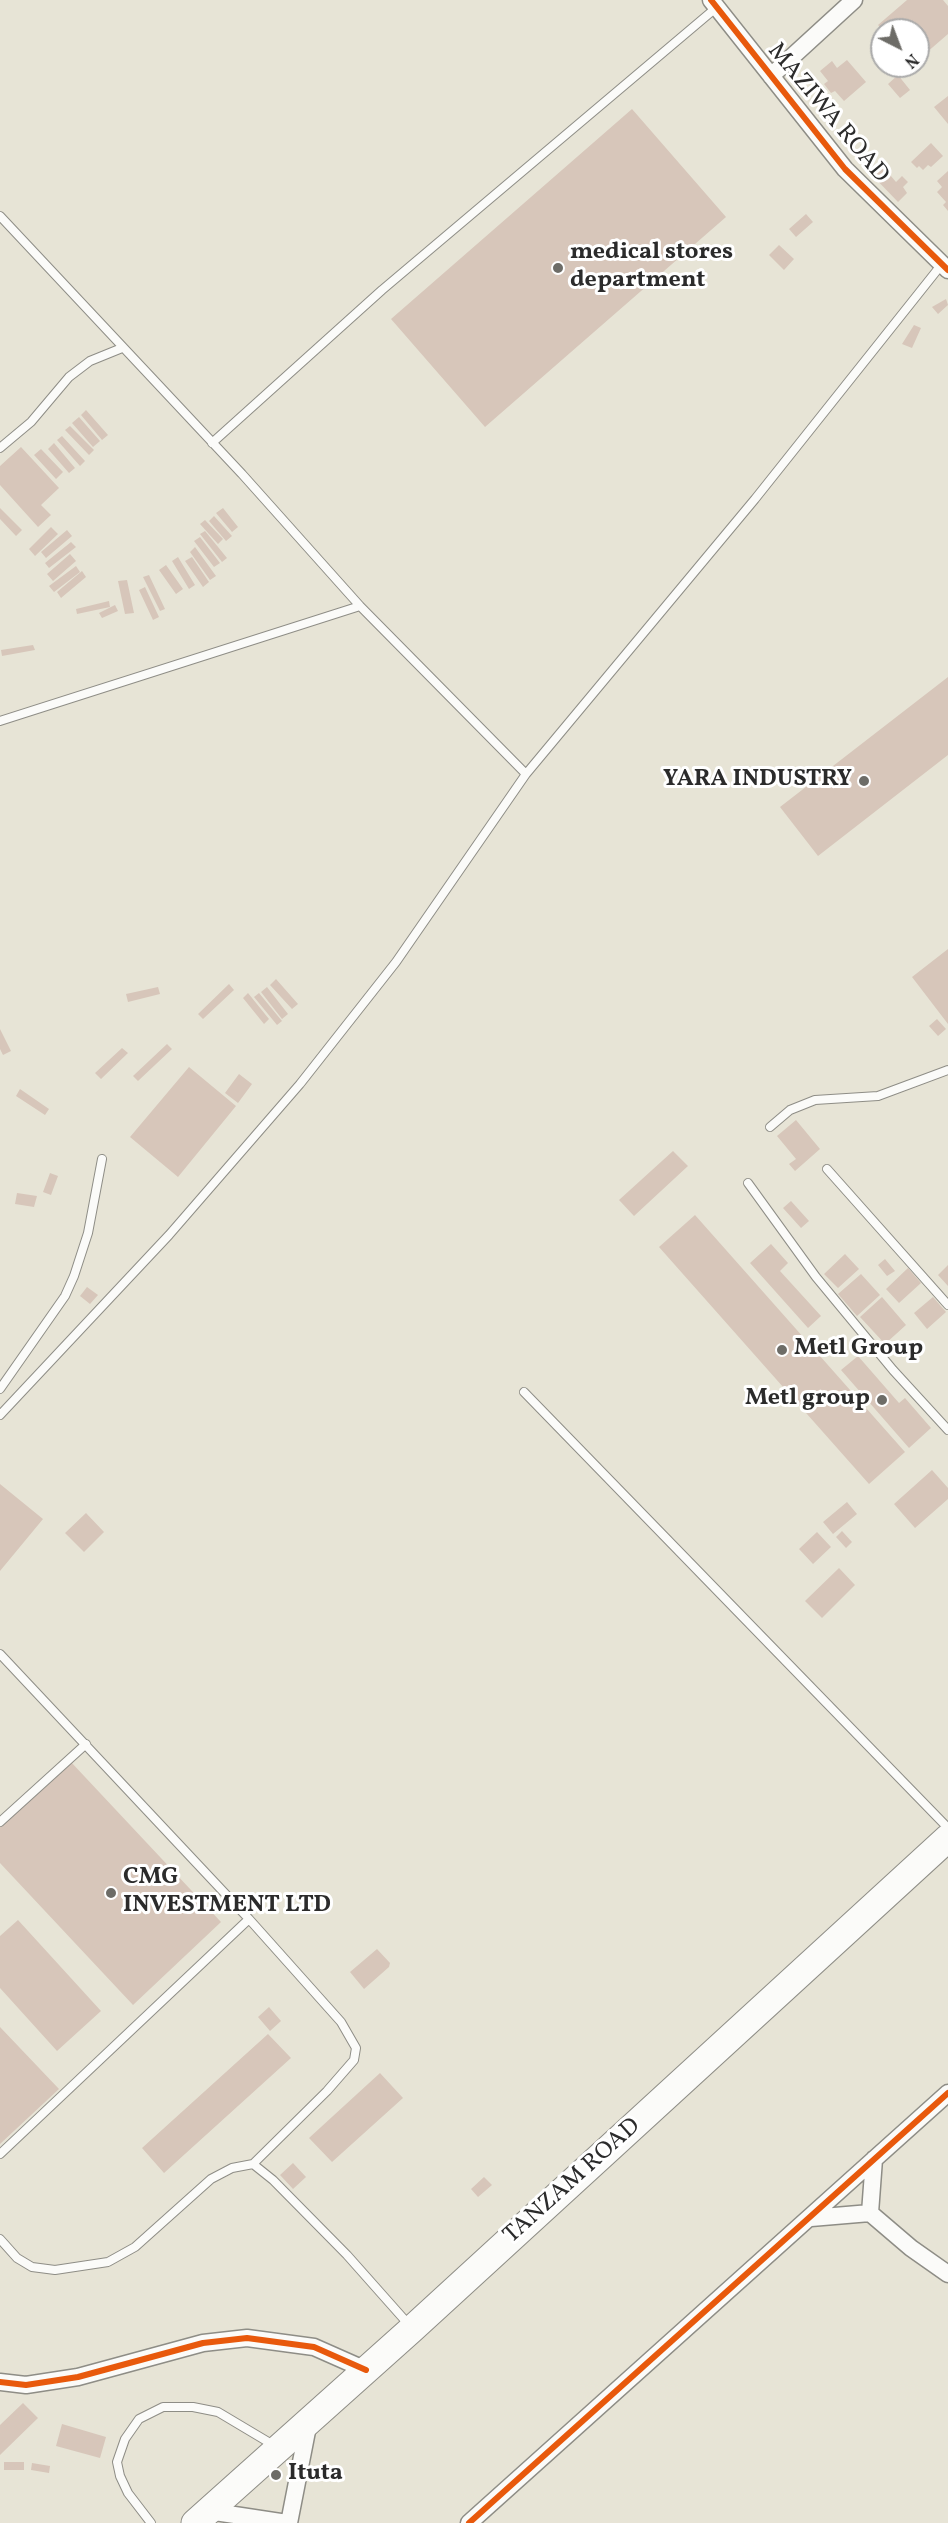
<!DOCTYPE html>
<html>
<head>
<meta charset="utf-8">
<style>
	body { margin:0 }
	#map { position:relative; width:948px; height:2523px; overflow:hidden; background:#e7e4d6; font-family:Vollkorn,serif }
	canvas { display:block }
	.north { position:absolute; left:870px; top:18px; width:60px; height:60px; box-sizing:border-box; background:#fff; border:2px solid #aaa; border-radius:50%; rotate:138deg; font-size:16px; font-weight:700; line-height:24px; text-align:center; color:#2b2b2b }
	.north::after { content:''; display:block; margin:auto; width:21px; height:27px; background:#6d6c67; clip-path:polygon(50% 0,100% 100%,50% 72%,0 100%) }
</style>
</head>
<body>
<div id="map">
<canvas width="948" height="2523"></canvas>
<div class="north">N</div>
</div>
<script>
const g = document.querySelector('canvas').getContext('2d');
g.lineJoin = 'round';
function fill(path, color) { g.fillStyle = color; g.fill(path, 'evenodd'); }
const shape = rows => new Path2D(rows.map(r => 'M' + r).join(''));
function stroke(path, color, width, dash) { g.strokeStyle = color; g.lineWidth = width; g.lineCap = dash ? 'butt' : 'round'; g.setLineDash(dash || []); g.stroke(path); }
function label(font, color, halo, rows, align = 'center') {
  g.font = font + ' Vollkorn,serif'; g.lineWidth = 6; g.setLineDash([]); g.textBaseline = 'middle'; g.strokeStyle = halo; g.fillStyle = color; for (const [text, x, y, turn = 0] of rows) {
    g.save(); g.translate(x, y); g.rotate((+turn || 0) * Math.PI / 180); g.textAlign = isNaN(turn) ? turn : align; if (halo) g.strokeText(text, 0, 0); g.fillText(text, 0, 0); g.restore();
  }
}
fill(shape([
	[907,0,943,0,948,6,948,34,918,60,918,30,883,30,878,25],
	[847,60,866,82,844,101,835,91,831,93,824,84,828,81,820,71,832,61,837,68],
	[898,75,910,90,900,98,888,84],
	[948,96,948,124,934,107],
	[632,109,726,217,485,427,391,319],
	[931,143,943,156,931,167,928,165,923,170,919,166,917,168,911,162],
	[884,160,889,166,885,169,896,182,902,176,908,182,903,187,907,193,898,202,870,173],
	[948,171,948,211,943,205,946,202,937,192,942,187,937,181],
	[806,214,813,222,796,237,789,229],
	[779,245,794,259,784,270,769,255],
	[946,299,948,305,938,314,932,307],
	[914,325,921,328,912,348,902,344],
	[86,410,108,435,102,440,81,415],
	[79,417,100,441,93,447,72,423],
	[70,426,94,450,89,455,65,430],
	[62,436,85,461,80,466,57,440],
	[54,443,75,468,69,473,48,449],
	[21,447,59,488,41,505,51,515,38,527,0,485,0,466],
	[41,449,63,472,56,479,34,455],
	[0,508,22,530,16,536,0,519],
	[223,508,238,527,232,532,216,513],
	[214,516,232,536,226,541,209,521],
	[205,520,223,539,218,544,200,524],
	[51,527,58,534,35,556,29,549],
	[67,530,72,536,46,558,41,552],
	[205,531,227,558,222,562,200,534],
	[200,537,220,563,214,567,194,541],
	[71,542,76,547,49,568,45,563],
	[195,547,216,576,210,580,190,552],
	[70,554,76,561,53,581,47,574],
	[178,557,195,585,189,589,172,561],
	[192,557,209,582,203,587,185,561],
	[166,565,183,589,176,594,159,570],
	[76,566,80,572,54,592,49,586],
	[82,571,86,577,61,598,57,592],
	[149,575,165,609,160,611,143,577],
	[127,580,134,613,125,614,118,581],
	[145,587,159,617,153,620,139,590],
	[109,601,110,607,77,614,76,609],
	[115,605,118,611,102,618,99,613],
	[33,645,35,650,2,656,1,650],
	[948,677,948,755,818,856,780,807],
	[948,949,948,1024,912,977],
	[276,979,298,1004,292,1009,270,985],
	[229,984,234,990,203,1019,198,1014],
	[158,987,160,994,128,1002,126,994],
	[267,987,288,1014,282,1019,261,992],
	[248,993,269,1019,264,1024,243,998],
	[259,993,282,1021,277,1025,254,997],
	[937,1019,946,1029,938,1036,929,1026],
	[0,1029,11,1051,3,1055,0,1049],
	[167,1044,172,1049,138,1081,133,1076],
	[122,1048,128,1053,101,1079,95,1073],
	[189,1067,236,1106,178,1177,130,1137],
	[239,1074,252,1084,238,1103,225,1093],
	[20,1089,49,1109,45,1115,16,1096],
	[796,1120,820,1149,795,1171,789,1164,796,1159,777,1136],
	[673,1151,688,1166,634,1216,619,1200],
	[50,1173,58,1176,51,1195,43,1192],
	[17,1193,37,1196,34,1207,15,1204],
	[791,1201,809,1221,801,1228,783,1208],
	[695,1215,905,1452,869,1484,659,1247],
	[771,1244,788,1263,780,1271,821,1316,808,1328,750,1263],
	[845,1254,859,1269,838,1288,824,1274],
	[885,1259,895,1271,887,1276,878,1265],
	[948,1265,948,1286,938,1275],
	[908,1268,921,1283,899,1303,886,1289],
	[861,1274,880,1295,857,1316,838,1294],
	[87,1287,98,1295,90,1304,80,1296],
	[882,1297,906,1325,885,1344,860,1317],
	[933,1297,946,1312,927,1329,914,1313],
	[858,1356,899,1403,905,1398,931,1428,909,1448,841,1370],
	[932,1470,948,1488,948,1499,915,1528,894,1504],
	[0,1484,43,1519,0,1571],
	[847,1502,857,1514,833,1534,823,1522],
	[86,1513,104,1532,84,1552,65,1533],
	[842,1531,852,1542,846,1548,836,1537],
	[817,1532,831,1547,813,1564,799,1549],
	[839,1568,855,1585,822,1618,805,1601],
	[70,1761,221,1922,133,2005,0,1863,0,1827],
	[18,1920,101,2011,57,2051,0,1988,0,1936],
	[377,1949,390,1963,389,1967,364,1989,350,1972],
	[269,2007,281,2021,270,2031,258,2017],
	[0,2027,59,2089,0,2144],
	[268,2034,291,2058,164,2173,142,2148],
	[380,2073,403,2098,332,2162,309,2138],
	[293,2163,306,2177,293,2189,280,2175],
	[484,2177,492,2185,478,2197,471,2189],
	[23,2403,38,2418,0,2455,0,2425],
	[62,2424,106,2437,100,2458,56,2446],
	[4,2462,24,2462,24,2470,4,2470],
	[32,2463,50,2466,49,2473,31,2470]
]), '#d7c6ba');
const service = shape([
	[0,216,242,474,360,606,526,774],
	[212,443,382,290,717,7],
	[0,448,31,422,69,377,90,361,122,348],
	[0,721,360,606],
	[770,1127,790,1110,815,1100,878,1096,948,1070],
	[827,1169,948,1305],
	[748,1183,816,1277,893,1370,948,1430],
	[0,1389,65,1296,74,1276,88,1233,102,1159],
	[524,1392,948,1828],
	[0,1415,169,1235,300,1084,396,962,526,774,755,499,942,264],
	[0,1654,249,1919,341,2022,356,2048,354,2060,327,2091,253,2164,232,2168,211,2179,135,2247,108,2262,55,2270,32,2267,17,2258,0,2239],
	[0,1822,86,1744],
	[0,2154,249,1919],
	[253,2164,273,2180,347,2255,410,2326],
	[151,2523,128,2493,120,2476,117,2462,125,2439,139,2419,163,2407,193,2407,218,2412,275,2446]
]);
const minor = shape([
	[711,0,845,169,948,270],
	[771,76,854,0],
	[874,2159,870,2213,911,2248,948,2274],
	[811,2218,870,2213],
	[0,2382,26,2385,78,2377,203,2343,247,2338,314,2347,366,2370],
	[208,2511,287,2523],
	[289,2523,309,2421],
	[469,2523,948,2093]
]);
const trunk = shape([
	[195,2523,412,2329,948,1838]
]);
stroke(service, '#8e8d86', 10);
stroke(minor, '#8e8d86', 19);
stroke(trunk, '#8e8d86', 29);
stroke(service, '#fbfbf9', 8);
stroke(minor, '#fbfbf9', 16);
stroke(trunk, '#fbfbf9', 27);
stroke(shape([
	[711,0,845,169,948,270],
	[0,2382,26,2385,78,2377,203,2343,247,2338,314,2347,366,2370],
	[469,2523,948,2093]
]), '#e8590c', 6);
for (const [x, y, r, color] of [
	[558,268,6,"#6d6c67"],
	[864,781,6,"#6d6c67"],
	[782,1350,6,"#6d6c67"],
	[882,1400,6,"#6d6c67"],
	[111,1893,6,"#6d6c67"],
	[276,2475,6,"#6d6c67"]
]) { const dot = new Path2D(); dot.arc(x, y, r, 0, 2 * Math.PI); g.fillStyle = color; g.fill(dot); stroke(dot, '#fff', 2); }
label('24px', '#2b2b2b', '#fff', [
	["MAZIWA ROAD",827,114,50],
	["TANZAM ROAD",573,2182,-42]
]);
label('bold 24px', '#2b2b2b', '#fff', [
	["medical stores",570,254],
	["department",570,282],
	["YARA INDUSTRY",852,781,"right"],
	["Metl Group",794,1350],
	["Metl group",870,1400,"right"],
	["CMG",123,1879],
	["INVESTMENT LTD",123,1907],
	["Ituta",288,2475]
], 'left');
</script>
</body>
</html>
